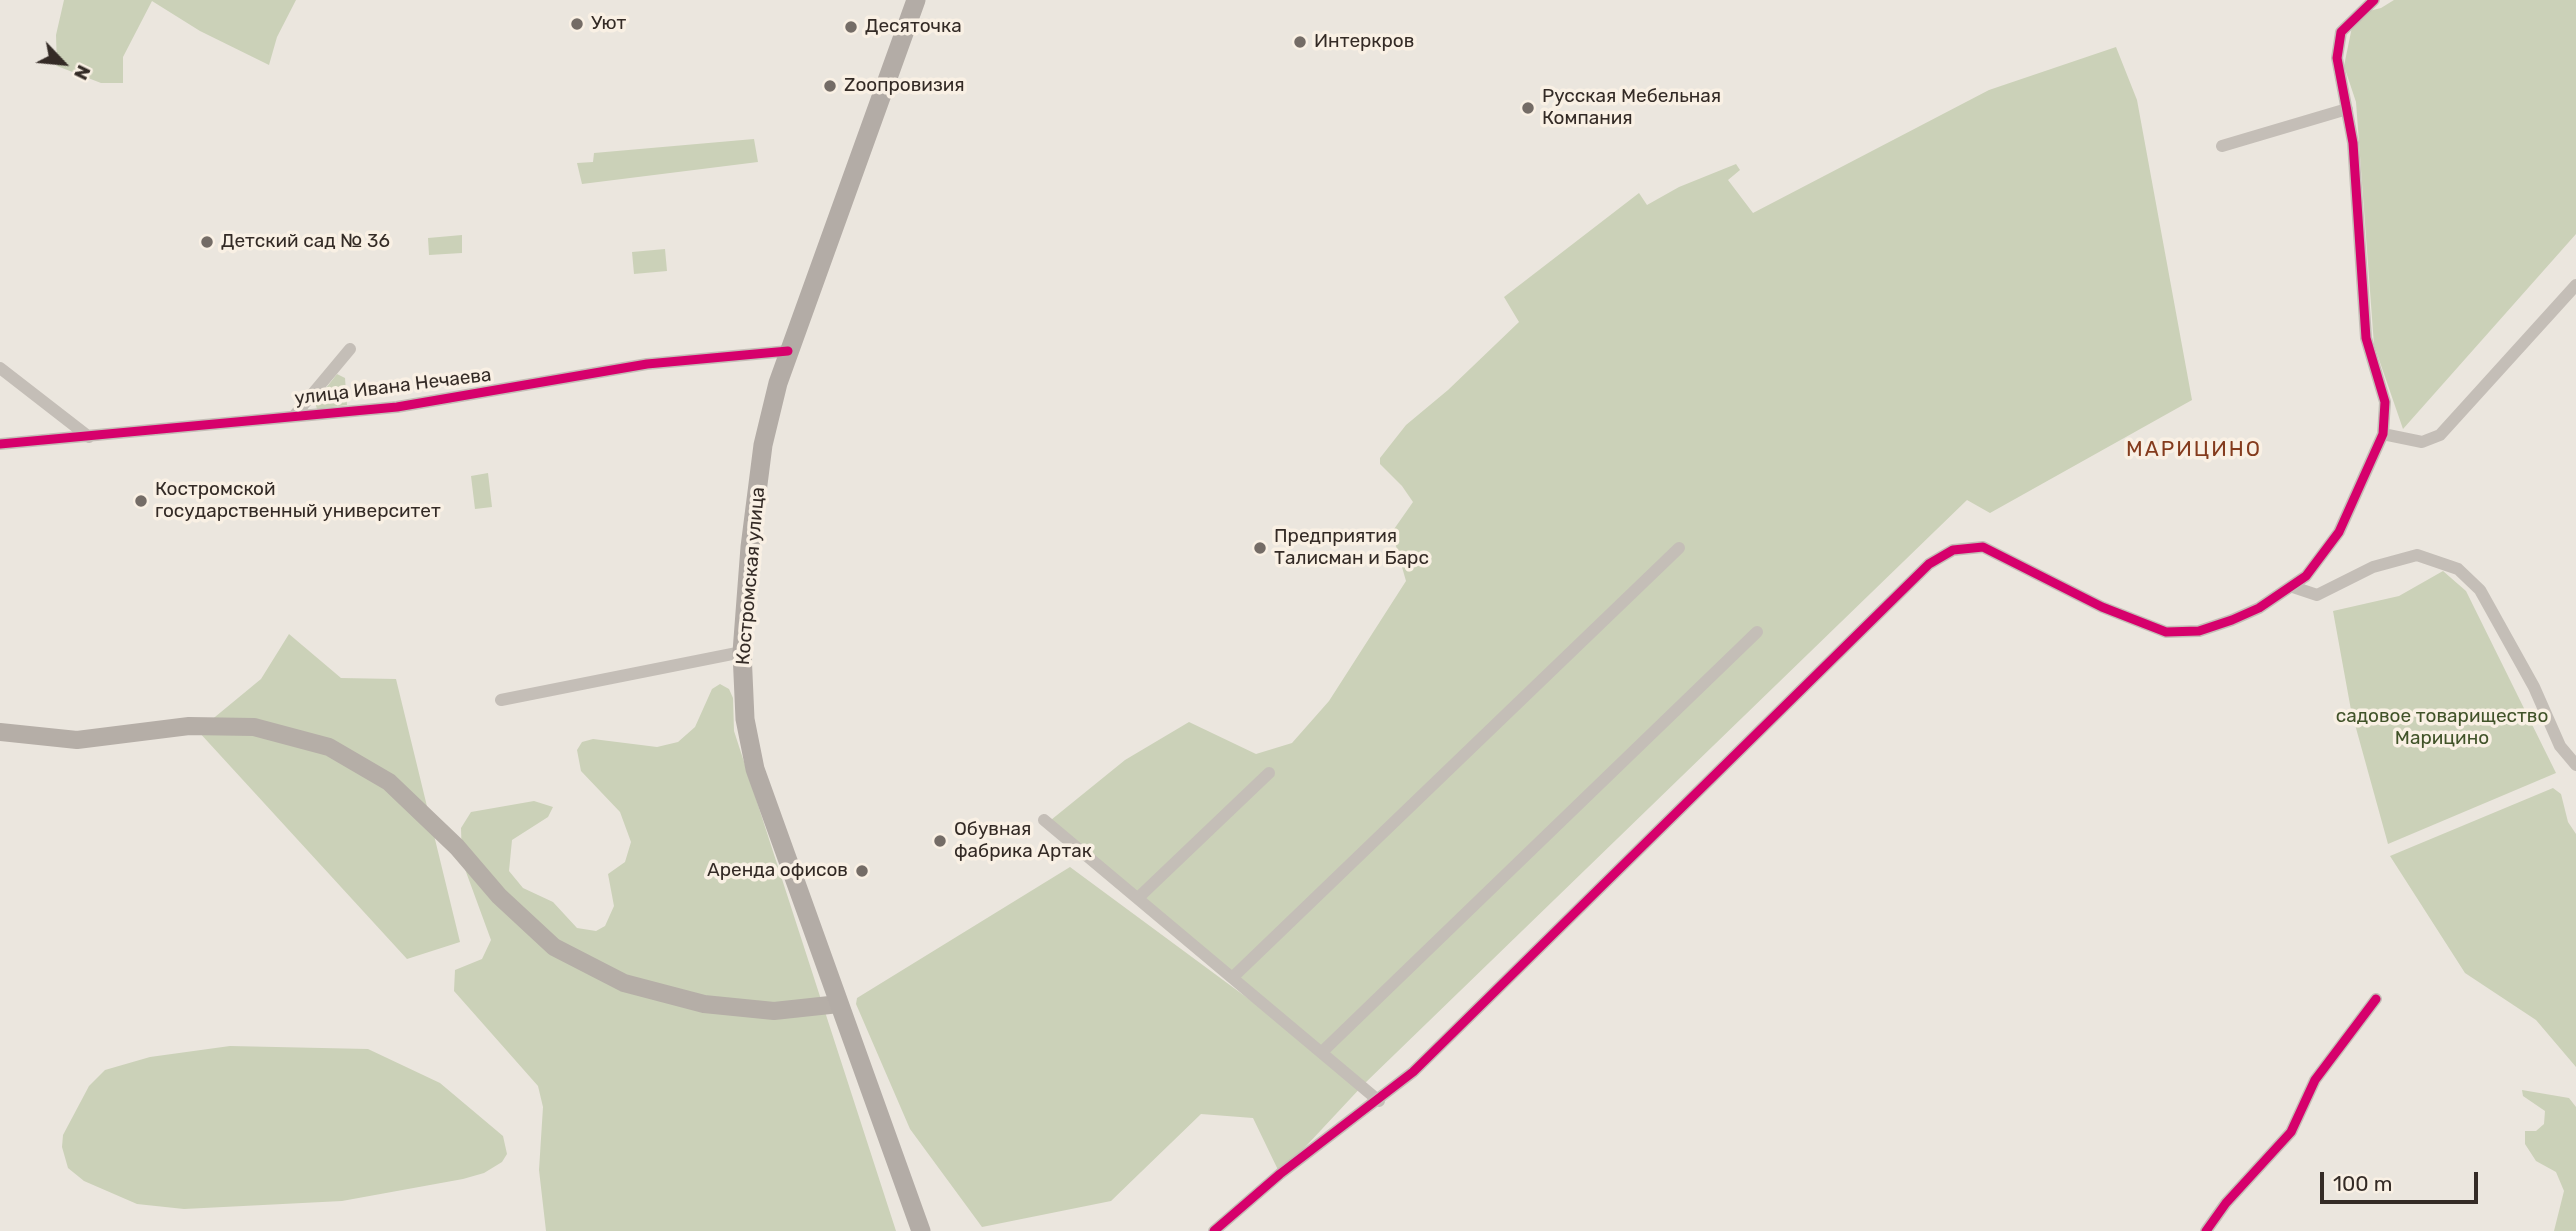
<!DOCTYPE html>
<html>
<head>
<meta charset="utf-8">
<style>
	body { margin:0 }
	#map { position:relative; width:2576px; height:1231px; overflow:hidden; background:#ebe6de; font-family:Rubik,sans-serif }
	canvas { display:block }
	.north { position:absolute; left:28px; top:28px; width:70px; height:70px; -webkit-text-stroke:5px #f9f0e4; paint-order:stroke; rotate:116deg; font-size:19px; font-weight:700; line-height:28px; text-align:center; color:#342b26 }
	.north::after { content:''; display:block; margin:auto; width:24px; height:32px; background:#342b26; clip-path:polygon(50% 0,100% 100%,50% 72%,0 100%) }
	.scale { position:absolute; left:2320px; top:1172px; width:158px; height:32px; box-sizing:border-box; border:4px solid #342b26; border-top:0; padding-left:9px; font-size:21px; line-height:24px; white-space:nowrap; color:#342b26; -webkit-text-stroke:5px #f9f0e4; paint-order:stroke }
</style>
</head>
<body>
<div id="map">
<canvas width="2576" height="1231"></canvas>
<div class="north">N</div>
<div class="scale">100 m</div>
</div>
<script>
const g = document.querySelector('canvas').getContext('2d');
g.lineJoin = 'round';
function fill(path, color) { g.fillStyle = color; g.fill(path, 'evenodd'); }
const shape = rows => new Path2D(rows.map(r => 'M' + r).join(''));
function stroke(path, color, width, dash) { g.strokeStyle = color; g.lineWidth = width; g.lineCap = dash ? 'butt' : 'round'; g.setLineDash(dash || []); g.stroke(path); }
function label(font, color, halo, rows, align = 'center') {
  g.font = font + ' Rubik,sans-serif'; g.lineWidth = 7; g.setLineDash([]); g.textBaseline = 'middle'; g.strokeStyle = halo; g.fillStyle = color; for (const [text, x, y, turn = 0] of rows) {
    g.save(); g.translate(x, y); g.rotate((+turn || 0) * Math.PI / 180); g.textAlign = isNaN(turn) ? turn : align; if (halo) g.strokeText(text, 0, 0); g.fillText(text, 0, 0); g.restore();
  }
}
fill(shape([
	[64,0,296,0,277,37,269,65,200,31,152,1,123,57,123,83,101,83,57,66,56,35],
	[2394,0,2576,0,2576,234,2403,429,2374,345,2356,102,2344,66,2352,27,2369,11,2381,8],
	[2116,47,2137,100,2192,400,1990,513,1967,500,1364,1084,1280,1174,1253,1118,1201,1114,1111,1201,982,1227,910,1129,856,1004,857,998,1070,867,1349,1073,1046,824,1125,760,1189,722,1256,754,1292,743,1329,701,1406,581,1392,532,1413,502,1402,486,1380,464,1380,458,1406,425,1448,390,1519,322,1504,297,1639,193,1647,205,1679,187,1736,164,1740,170,1728,180,1753,213,1989,90],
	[754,139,758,162,582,184,577,163,593,162,594,153],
	[462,235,462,253,429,255,428,238],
	[665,249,667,271,634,274,632,252],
	[337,374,345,378,347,405,317,409,315,402],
	[488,473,492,507,475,509,471,476],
	[2443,571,2466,591,2556,773,2388,844,2351,710,2333,611,2399,596],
	[289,634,341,678,396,679,460,942,407,959,198,731,261,679],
	[720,684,729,689,733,698,734,731,896,1231,546,1231,539,1170,543,1107,538,1086,454,991,455,970,482,959,491,940,462,861,461,828,471,812,534,801,553,807,548,817,512,840,509,871,523,888,553,902,577,928,596,931,605,926,614,906,608,874,625,862,631,842,620,812,581,771,577,750,582,742,593,739,657,747,678,742,695,727,712,689],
	[2553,788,2561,794,2568,822,2576,834,2576,1067,2536,1020,2465,973,2390,856],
	[230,1046,368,1049,440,1083,503,1136,507,1154,502,1162,484,1173,463,1179,342,1201,184,1209,137,1204,84,1181,68,1168,62,1147,63,1135,89,1086,105,1070,150,1057],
	[2522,1090,2569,1098,2576,1107,2576,1231,2554,1231,2564,1191,2556,1172,2536,1161,2525,1144,2525,1131,2536,1131,2544,1124,2545,1111,2523,1096]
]), '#cbd1b8');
stroke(shape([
	[2222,146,2347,109],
	[0,368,89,437],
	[294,416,350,349],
	[2383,434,2422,442,2440,435,2576,285],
	[0,444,397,407,647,364,788,351],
	[2293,587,2317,595,2373,567,2417,555,2458,569,2480,590,2534,687,2560,746,2576,765],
	[501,700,742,652],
	[1044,820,1379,1101],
	[1139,897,1269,773],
	[1233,977,1679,548],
	[1322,1052,1757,632],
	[1214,1231,1280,1174,1413,1072,1929,564,1953,550,1983,547,2102,607,2166,632,2199,631,2232,620,2259,608,2306,576,2339,532,2383,434,2385,402,2366,338,2353,143,2337,58,2341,32,2374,0],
	[2206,1231,2226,1203,2291,1132,2315,1080,2376,999]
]), '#c4beb7', 12);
stroke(shape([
	[0,732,77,740,189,726,254,727,329,747,389,782,457,847,499,896,554,947,624,983,704,1004,774,1011,839,1004]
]), '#b5aea7', 18);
stroke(shape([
	[916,0,778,383,763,445,750,547,742,652,745,719,755,769,921,1231]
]), '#b3aca6', 19);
stroke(shape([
	[0,444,397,407,647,364,788,351],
	[1214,1231,1280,1174,1413,1072,1929,564,1953,550,1983,547,2102,607,2166,632,2199,631,2232,620,2259,608,2306,576,2339,532,2383,434,2385,402,2366,338,2353,143,2337,58,2341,32,2374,0],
	[2206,1231,2226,1203,2291,1132,2315,1080,2376,999]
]), '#d6006c', 9);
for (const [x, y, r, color] of [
	[577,24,7,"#746c66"],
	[851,27,7,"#746c66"],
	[1300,42,7,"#746c66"],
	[830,86,7,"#746c66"],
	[1528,108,7,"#746c66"],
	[207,242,7,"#746c66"],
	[141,501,7,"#746c66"],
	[1260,548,7,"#746c66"],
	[940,841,7,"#746c66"],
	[862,871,7,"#746c66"]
]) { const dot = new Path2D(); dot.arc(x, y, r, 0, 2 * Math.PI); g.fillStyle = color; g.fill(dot); stroke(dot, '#f9f0e4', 2.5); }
label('19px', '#342b26', '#f9f0e4', [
	["Уют",591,24],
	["Десяточка",865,27],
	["Интеркров",1314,42],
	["Zоопровизия",844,86],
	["Русская Мебельная",1542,97],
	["Компания",1542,119],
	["Детский сад № 36",221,242],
	["Костромской",155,490],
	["государственный университет",155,512],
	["Предприятия",1274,537],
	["Талисман и Барс",1274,559],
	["Обувная",954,830],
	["фабрика Артак",954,852],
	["Аренда офисов",848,871,"right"]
], 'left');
label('19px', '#342b26', '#f9f0e4', [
	["улица Ивана Нечаева",393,387,-7],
	["Костромская улица",751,576,-85]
]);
label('19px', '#415329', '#f9f0e4', [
	["садовое товарищество",2442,717],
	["Марицино",2442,739]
]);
g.letterSpacing = '2px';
label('21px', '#843b1d', '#f9f0e4', [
	["МАРИЦИНО",2194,450]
]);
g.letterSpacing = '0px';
</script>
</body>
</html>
